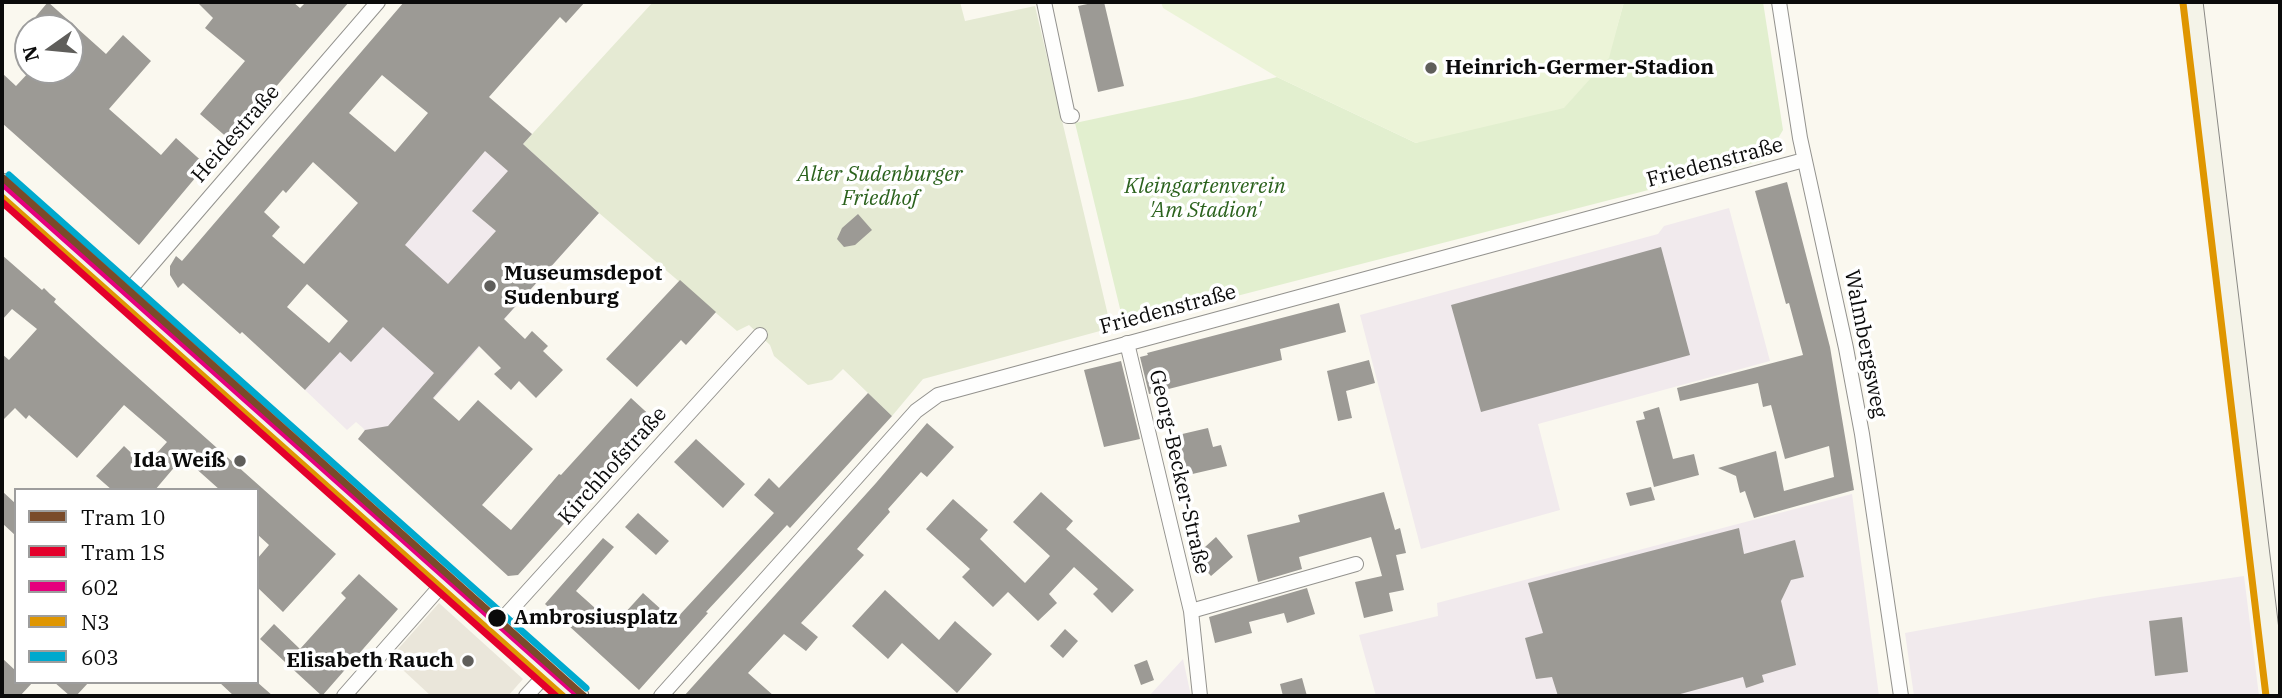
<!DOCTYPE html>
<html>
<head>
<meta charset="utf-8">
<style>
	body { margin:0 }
	#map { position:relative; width:2282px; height:698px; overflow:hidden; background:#faf8ef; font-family:"IBM Plex Serif",serif }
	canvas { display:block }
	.frame { position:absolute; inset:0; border:4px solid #0b0b0b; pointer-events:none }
	.legend { position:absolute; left:14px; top:488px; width:245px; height:196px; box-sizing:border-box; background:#fff; border:2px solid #9d9d9d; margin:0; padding:9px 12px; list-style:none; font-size:21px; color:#0b0b0b }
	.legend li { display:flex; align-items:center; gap:14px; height:35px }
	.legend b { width:35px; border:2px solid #9d9d9d }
	.north { position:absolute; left:14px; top:14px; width:70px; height:70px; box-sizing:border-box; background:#fff; border:2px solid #9d9d9d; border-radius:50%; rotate:255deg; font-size:19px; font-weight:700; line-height:28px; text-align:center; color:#0b0b0b }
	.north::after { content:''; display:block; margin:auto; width:24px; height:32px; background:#5f5e5b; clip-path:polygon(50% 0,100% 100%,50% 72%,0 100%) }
</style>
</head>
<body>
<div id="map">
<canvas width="2282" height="698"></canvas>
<div class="frame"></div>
<ul class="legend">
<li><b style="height:9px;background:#7a4b2a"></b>Tram 10</li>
<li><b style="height:9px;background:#e4002b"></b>Tram 1S</li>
<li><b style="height:9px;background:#e5007d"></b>602</li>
<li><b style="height:9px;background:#df9601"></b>N3</li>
<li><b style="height:9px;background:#00a9ce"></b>603</li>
</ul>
<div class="north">N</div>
</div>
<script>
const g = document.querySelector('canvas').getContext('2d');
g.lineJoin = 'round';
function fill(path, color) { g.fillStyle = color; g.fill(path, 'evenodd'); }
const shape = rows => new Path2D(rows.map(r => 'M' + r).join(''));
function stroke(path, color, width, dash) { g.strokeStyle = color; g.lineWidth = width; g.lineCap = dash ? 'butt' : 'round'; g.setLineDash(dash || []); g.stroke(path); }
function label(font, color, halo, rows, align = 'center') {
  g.font = font + ' "IBM Plex Serif",serif'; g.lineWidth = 7; g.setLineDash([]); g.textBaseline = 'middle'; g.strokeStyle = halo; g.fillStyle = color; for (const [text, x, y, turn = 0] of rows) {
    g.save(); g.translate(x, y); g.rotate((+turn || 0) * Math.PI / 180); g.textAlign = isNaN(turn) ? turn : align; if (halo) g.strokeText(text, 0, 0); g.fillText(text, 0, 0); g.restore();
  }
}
fill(shape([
	[446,116,532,134,523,145,599,213,380,459,358,439,365,431,363,428,356,422,347,430,305,390,372,315,309,258,358,203],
	[1729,208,1770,361,1538,424,1560,510,1421,549,1360,315,1658,234,1664,226],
	[1852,494,1879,696,1376,696,1359,635,1438,616,1437,603],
	[2244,576,2259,696,1914,696,1905,633,2100,597],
	[1183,659,1191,696,1149,696]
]), '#f1eaed');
fill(shape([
	[1624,2,1763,2,1783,130,1765,160,1124,325,1075,123,1192,98,1277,77,1416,143,1608,58]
]), '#e2efcf');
fill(shape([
	[653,2,960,2,965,21,1035,6,1111,328,923,379,892,416,843,369,832,380,808,385,774,356,770,345,749,325,737,331,599,213,523,144]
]), '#e5ead3');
fill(shape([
	[1161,2,1624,2,1609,58,1564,108,1416,143,1277,77,1163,8]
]), '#ecf4d8');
fill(shape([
	[439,603,523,679,508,696,431,696,390,658]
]), '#eae6da');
fill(shape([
	[48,2,106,54,123,35,151,61,109,109,161,155,176,138,206,165,139,245,2,123,2,73,16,86,31,70,71,70,70,28,26,28],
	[197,2,293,2,300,8,306,2,349,2,230,140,200,114,245,61,205,28,213,18],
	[404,2,585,2,566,23,560,17,489,97,532,134,523,144,599,213,504,319,525,339,532,331,548,346,543,351,563,370,536,398,519,381,511,390,494,374,501,368,479,346,433,398,459,421,478,400,533,449,482,505,511,530,559,474,561,475,631,398,656,421,518,575,508,576,358,439,365,430,388,426,434,373,383,327,351,362,340,352,305,390,242,332,240,334,183,283,178,288,170,275,170,266,176,256,182,261],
	[382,75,428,113,395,152,349,113],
	[485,151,508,171,472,211,496,231,448,284,405,245],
	[313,162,358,203,304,264,272,236,280,227,264,212,283,190,286,193],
	[307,284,348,321,329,343,287,307],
	[1097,2,1104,2,1124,86,1098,92,1078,6],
	[1787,182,1830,347,1854,490,1754,518,1745,491,1740,493,1736,476,1718,468,1776,451,1784,491,1834,477,1829,446,1785,459,1771,405,1763,407,1758,383,1680,401,1677,388,1803,355,1789,303,1786,304,1755,191],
	[858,214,872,230,855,245,844,247,837,239,842,228],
	[1661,247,1690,355,1481,412,1451,305],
	[2,255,42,290,44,288,50,294,56,299,54,302,98,342,336,554,283,612,257,587,257,559,269,545,257,534,257,490,220,490,183,457,155,490,112,490,96,476,124,446,145,466,167,442,124,405,77,458,29,415,26,419,15,408,2,421,2,354,9,360,37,329,12,309,2,320],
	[680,280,716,312,686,345,681,340,637,387,606,359],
	[1339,303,1346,332,1280,349,1282,360,1149,394,1140,357,1148,355,1147,353],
	[1369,360,1375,383,1346,391,1352,418,1338,421,1327,371],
	[1121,361,1140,439,1104,447,1084,370],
	[868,393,892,416,790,528,787,525,706,612,708,613,639,690,545,604,603,538,614,547,576,591,614,625,643,593,674,621,774,513,754,495,769,478,779,488],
	[1659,407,1673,459,1694,454,1699,475,1654,487,1636,421,1645,419,1643,412],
	[927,423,954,447,927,477,921,472,888,509,890,512,857,549,864,555,801,623,818,637,806,651,784,634,748,673,774,696,684,696,876,483],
	[1208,428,1213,447,1221,445,1227,466,1188,475,1178,435],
	[696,439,745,484,723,508,674,462],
	[1651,487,1655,500,1630,506,1626,493],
	[2,491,16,504,16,536,2,523],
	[1041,492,1073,521,1066,529,1134,590,1112,613,1093,594,1098,589,1074,567,1049,594,1057,603,1038,621,1008,592,993,607,962,577,970,569,926,529,953,499,988,530,980,539,1025,583,1050,556,1013,522],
	[1384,492,1395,530,1400,528,1406,553,1396,555,1404,590,1389,593,1393,611,1364,618,1355,582,1382,576,1371,537,1299,557,1302,569,1258,582,1247,535,1300,522,1298,515],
	[638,513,669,541,656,555,625,527],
	[1739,528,1744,554,1795,540,1804,577,1791,580,1781,601,1796,665,1762,675,1764,682,1746,688,1743,677,1673,696,1558,696,1552,677,1536,679,1525,638,1543,633,1528,583],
	[1216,537,1233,557,1211,576,1194,557],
	[359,574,398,609,322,696,260,639,274,624,300,649,346,598,341,593],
	[1307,588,1315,614,1287,623,1284,613,1249,622,1252,633,1215,643,1209,617],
	[885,590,939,640,955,621,992,654,957,693,902,643,888,659,852,626],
	[2182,617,2188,672,2155,676,2149,621],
	[1065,629,1078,641,1063,658,1050,646],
	[2,658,16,671,16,682,33,682,20,696,2,696],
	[1147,660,1154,680,1141,685,1134,665],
	[1302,678,1307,696,1283,696,1280,684],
	[54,682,89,682,76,696,70,696],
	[219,682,257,682,273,696,234,696]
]), '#9c9a95');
const street = shape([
	[1044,2,1068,116,1072,116],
	[1779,2,1800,138,1846,348,1862,434,1901,696],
	[127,293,378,2],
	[1127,343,1191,611,1200,696],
	[1191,611,1356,564],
	[498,624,760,335],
	[344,696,447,579],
	[526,696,550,670],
	[661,696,916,411,938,395,1804,160]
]);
const secondary = shape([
	[2193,2,2277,696],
	[2,183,579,696]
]);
stroke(street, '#93928e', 16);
stroke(secondary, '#898884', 21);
stroke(street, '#fefefd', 14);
stroke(secondary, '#f4f3e8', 19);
stroke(shape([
	[2,183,579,696]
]), '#e5007d', 7);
stroke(shape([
	[2183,3,2266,696],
	[2,197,563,696]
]), '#df9601', 7);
stroke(shape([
	[9,175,586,688]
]), '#00a9ce', 7);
stroke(shape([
	[2,177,584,696]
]), '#7a4b2a', 7);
stroke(shape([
	[2,202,556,696]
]), '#e4002b', 7);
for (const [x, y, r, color] of [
	[1431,68,7,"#5f5e5b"],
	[490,286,7,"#5f5e5b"],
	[240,461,7,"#5f5e5b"],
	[497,618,10,"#0b0b0b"],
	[468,661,7,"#5f5e5b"]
]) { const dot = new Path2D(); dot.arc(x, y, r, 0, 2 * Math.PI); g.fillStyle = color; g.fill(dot); stroke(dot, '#fff', 2.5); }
label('bold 21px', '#0b0b0b', '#fff', [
	["Heinrich-Germer-Stadion",1445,68],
	["Museumsdepot",504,274],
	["Sudenburg",504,298],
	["Ida Weiß",226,461,"right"],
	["Elisabeth Rauch",454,661,"right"]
], 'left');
label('21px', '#0b0b0b', '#fff', [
	["Heidestraße",236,134,-49],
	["Friedenstraße",1715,163,-15],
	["Friedenstraße",1168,310,-15],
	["Walmbergsweg",1865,344,79],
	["Kirchhofstraße",613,466,-48],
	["Georg-Becker-Straße",1179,472,77]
]);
label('italic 21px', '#2b621d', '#fff', [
	["Alter Sudenburger",880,175],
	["Friedhof",880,199],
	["Kleingartenverein",1205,187],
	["'Am Stadion'",1205,211]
]);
label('bold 21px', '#0b0b0b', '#fff', [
	["Ambrosiusplatz",514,618]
], 'left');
</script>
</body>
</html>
